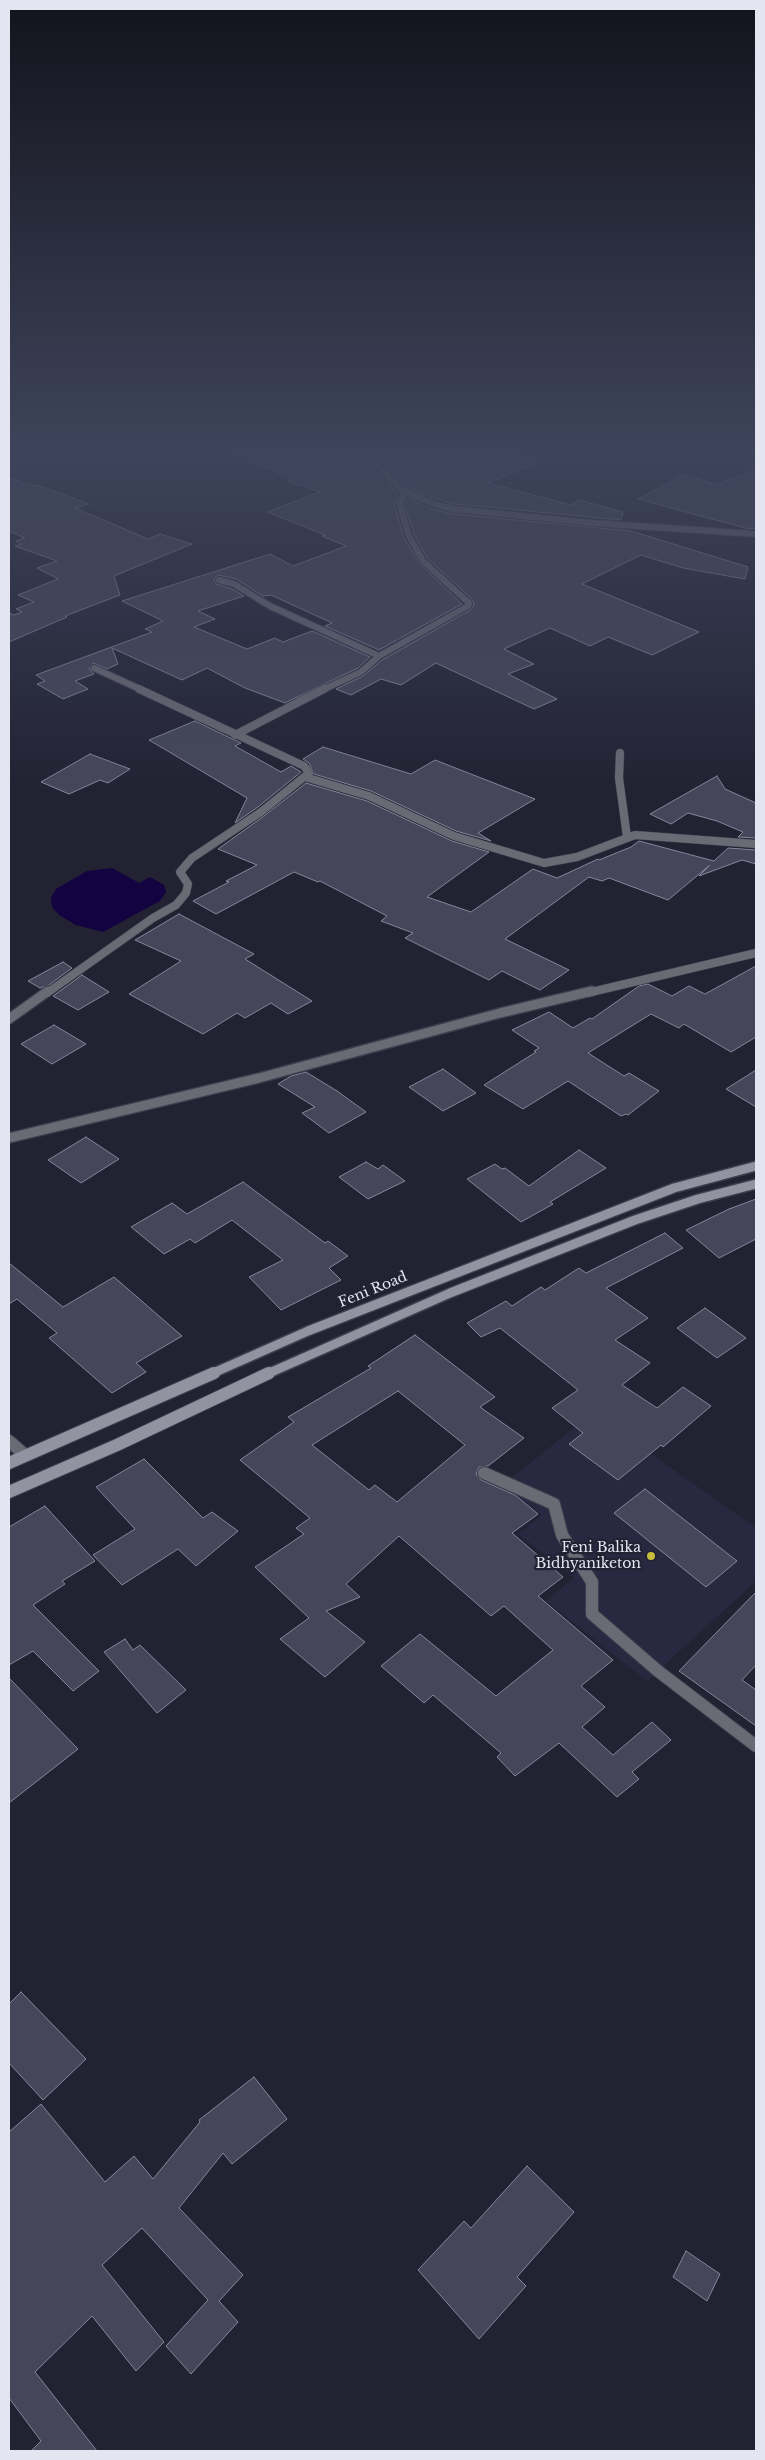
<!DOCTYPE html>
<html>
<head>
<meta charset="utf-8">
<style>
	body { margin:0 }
	#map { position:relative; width:765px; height:2460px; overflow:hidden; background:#223; font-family:"Libre Baskerville",serif }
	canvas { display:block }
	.frame { position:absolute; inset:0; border:10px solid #e4e5f1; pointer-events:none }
</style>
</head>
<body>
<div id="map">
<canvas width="765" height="2460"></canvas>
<div class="frame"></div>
</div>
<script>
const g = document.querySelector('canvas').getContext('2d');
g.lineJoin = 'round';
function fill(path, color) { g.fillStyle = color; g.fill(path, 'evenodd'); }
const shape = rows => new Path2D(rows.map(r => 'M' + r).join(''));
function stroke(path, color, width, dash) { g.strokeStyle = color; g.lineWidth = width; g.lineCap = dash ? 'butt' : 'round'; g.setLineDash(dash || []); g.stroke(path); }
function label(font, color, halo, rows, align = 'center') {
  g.font = font + ' "Libre Baskerville",serif'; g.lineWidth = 4.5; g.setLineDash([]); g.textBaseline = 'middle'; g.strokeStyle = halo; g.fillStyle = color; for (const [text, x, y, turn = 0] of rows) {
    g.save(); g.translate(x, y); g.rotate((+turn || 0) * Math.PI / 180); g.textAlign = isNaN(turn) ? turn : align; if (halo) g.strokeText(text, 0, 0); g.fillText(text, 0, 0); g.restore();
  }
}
fill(shape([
	[593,1413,756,1528,756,1581,647,1681,546,1601,574,1578,518,1534,542,1515,502,1485]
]), '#292840');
fill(shape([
	[112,868,139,883,150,877,164,885,166,892,160,901,103,932,76,925,59,915,52,907,51,898,56,889,87,871]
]), '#140341');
const building = shape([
	[224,450,363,450,373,467,398,494,394,504,404,538,419,563,462,604,379,650,325,626,332,623,271,595,263,596,236,579,218,575,214,579,216,584,232,589,244,596,198,611,215,619,194,627,247,649,275,638,283,642,312,631,370,657,358,668,285,703,245,688,207,668,182,680,112,648,118,664,107,669,93,663,89,669,94,674,75,681,88,689,63,699,37,684,45,681,36,675,152,632,145,629,163,621,122,601,270,554,293,566,346,546,322,536,325,535,267,512,320,492,288,481,292,479,224,450],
	[374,450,504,450,539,462,488,483,571,505,579,500,623,512,621,520,455,504,436,499,403,485,374,450],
	[756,469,756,529,745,528,638,499,685,474,716,485,756,469],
	[9,478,33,486,37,485,89,504,75,508,148,539,160,534,192,544,114,576,120,595,65,616,67,617,9,642,9,613,14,615,22,612,16,609,34,602,18,595,58,579,37,568,57,561,15,546,21,544,16,541,25,538,9,531,9,478],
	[408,498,432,509,454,514,631,531,748,567,745,579,683,568,641,555,582,584,699,632,652,655,608,637,590,646,550,628,504,649,534,664,508,674,557,699,534,709,436,663,401,685,381,679,351,695,336,689,363,676,382,660,470,610,474,605,472,599,427,558,414,534,404,504,408,498],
	[195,721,241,743,235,746,281,772,291,766,301,772,258,807,235,823,247,798,149,740,195,721],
	[323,747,411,774,435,760,535,799,478,833,491,841,456,831,371,791,314,774,309,763,303,759,323,747],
	[90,754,130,769,108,783,100,780,69,794,41,782,90,754],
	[717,776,725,789,756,803,756,838,738,837,743,832,717,821,688,813,671,824,650,814,717,776],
	[306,783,367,801,452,841,489,852,427,897,471,912,533,869,557,878,598,859,599,860,631,847,639,841,714,861,728,848,756,850,756,864,742,860,699,876,710,865,668,900,609,878,602,881,589,877,505,939,569,970,540,990,502,971,489,980,405,938,413,933,381,921,387,916,320,881,318,882,294,872,216,914,193,901,229,882,226,881,257,865,218,849,264,816,306,783],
	[179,914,254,954,245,959,312,1001,288,1014,271,1003,245,1018,237,1013,203,1034,129,994,181,961,135,940,179,914],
	[63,962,72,968,49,985,40,988,28,981,63,962],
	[756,966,756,1037,731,1052,684,1024,679,1028,651,1014,588,1053,624,1076,629,1073,659,1091,628,1115,626,1114,621,1116,568,1081,523,1109,484,1085,536,1052,534,1051,539,1048,512,1030,549,1012,573,1028,590,1018,592,1019,639,986,648,984,672,996,689,986,705,994,756,966],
	[82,975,109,992,78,1010,53,996,82,975],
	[54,1025,86,1044,52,1064,21,1044,54,1025],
	[443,1069,476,1093,443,1111,409,1087,443,1069],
	[756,1070,756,1107,726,1089,756,1070],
	[306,1072,337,1091,366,1112,329,1133,302,1113,315,1107,278,1084,291,1076,306,1072],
	[86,1137,119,1159,81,1183,48,1160,86,1137],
	[579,1150,606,1168,550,1202,553,1204,521,1222,467,1179,495,1164,502,1169,505,1168,529,1186,579,1150],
	[366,1162,378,1169,383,1165,405,1181,368,1199,339,1177,366,1162],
	[243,1182,325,1243,328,1241,348,1256,329,1268,341,1280,281,1310,249,1277,283,1260,232,1220,195,1243,190,1239,164,1254,131,1227,172,1203,187,1214,243,1182],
	[756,1199,756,1239,719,1258,686,1230,729,1209,756,1199],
	[665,1233,683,1248,606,1288,648,1318,615,1340,650,1363,622,1385,657,1408,683,1387,711,1406,663,1447,661,1445,618,1480,569,1444,583,1433,552,1408,578,1390,500,1328,481,1337,467,1323,506,1301,512,1306,541,1287,545,1290,579,1268,586,1273,665,1233],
	[9,1263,63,1307,114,1277,182,1336,136,1363,146,1372,112,1393,49,1338,57,1333,17,1299,9,1304,9,1263],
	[705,1308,746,1338,717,1358,677,1328,705,1308],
	[415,1335,495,1397,480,1407,524,1438,488,1466,479,1467,476,1474,481,1480,515,1495,538,1514,512,1533,563,1577,538,1596,613,1660,581,1686,605,1707,582,1727,613,1755,652,1722,671,1740,632,1772,639,1779,617,1797,559,1743,515,1776,497,1757,501,1753,433,1695,424,1703,381,1666,420,1634,496,1696,553,1650,504,1606,491,1616,399,1536,346,1584,360,1597,326,1611,365,1642,325,1677,280,1639,309,1618,255,1567,304,1534,296,1528,310,1518,240,1460,294,1422,288,1417,371,1368,368,1366,415,1335],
	[398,1391,465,1445,397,1502,375,1485,369,1490,312,1445,398,1391],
	[144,1459,203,1518,212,1512,238,1531,196,1566,178,1549,122,1585,93,1555,135,1529,96,1487,144,1459],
	[645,1489,737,1561,706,1587,614,1513,645,1489],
	[45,1506,95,1561,62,1581,65,1584,33,1605,99,1671,73,1691,33,1651,9,1665,9,1527,45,1506],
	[756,1592,756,1665,742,1680,756,1690,756,1726,679,1671,756,1592],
	[125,1639,133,1650,140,1645,186,1690,157,1713,104,1652,125,1639],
	[9,1678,78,1749,9,1803,9,1678],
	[21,1992,86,2059,43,2100,9,2063,9,2004,21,1992],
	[254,2077,287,2119,232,2164,223,2153,179,2208,243,2275,219,2301,238,2322,191,2374,166,2346,208,2300,142,2228,102,2265,164,2342,136,2371,92,2316,35,2372,97,2451,31,2451,41,2441,9,2398,9,2132,41,2104,105,2182,134,2156,153,2179,200,2122,199,2120,254,2077],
	[527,2166,574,2212,517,2277,526,2286,479,2339,418,2270,464,2221,471,2228,527,2166],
	[686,2251,720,2274,707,2301,673,2277,686,2251]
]);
fill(building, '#454659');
stroke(building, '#86869c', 1);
const minorFar3 = shape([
	[368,450,377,464,400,489,434,504,454,509,592,523,756,534],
	[219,580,234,584,270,606,379,656],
	[94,668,142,690],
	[322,690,361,672,379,656,468,606,469,603,423,561,409,536,399,503,405,492]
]);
const minorFar2 = shape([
	[235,735,324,689],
	[620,753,619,778,627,837],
	[305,777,369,796,454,836,544,863,577,857,635,835,756,844],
	[47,993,153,918,176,905,186,893,188,884,180,872,192,858,261,812,309,773,304,766,139,689],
	[587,993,756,953]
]);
const minorFar1 = shape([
	[9,1019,48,991],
	[9,1138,259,1078,500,1013,592,991]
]);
const minor = shape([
	[9,1441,25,1455],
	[484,1473,554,1504,562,1535,592,1582,592,1614,658,1671,756,1746]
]);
const secondaryFar1 = shape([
	[211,1374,308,1331,674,1188,756,1166],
	[267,1374,450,1293,635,1220,698,1199,756,1184]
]);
const secondary = shape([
	[9,1463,214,1373],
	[9,1492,117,1445,269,1373]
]);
stroke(minorFar3, '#3d3d4e', 8);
stroke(minorFar2, '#3d3d4e', 9);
stroke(minorFar1, '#3d3d4e', 12);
stroke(minor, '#3d3d4e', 14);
stroke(secondaryFar1, '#3d3d4e', 12);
stroke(secondary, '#3d3d4e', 14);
stroke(minorFar3, '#6a6a74', 6);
stroke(minorFar2, '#6a6a74', 8);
stroke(minorFar1, '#6a6a74', 9);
stroke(minor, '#6a6a74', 12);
stroke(secondaryFar1, '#9292a1', 9);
stroke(secondary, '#9292a1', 12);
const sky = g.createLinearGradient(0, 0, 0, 795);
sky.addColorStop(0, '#13131c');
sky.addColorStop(0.57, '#3e445b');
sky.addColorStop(1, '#3e445b00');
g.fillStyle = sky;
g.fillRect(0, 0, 765, 795);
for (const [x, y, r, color] of [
	[651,1556,5,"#c6bb3c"]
]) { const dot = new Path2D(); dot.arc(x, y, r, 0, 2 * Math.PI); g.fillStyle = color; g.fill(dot); stroke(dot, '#223', 2); }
label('14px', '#e4e5f1', '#223', [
	["Feni Road",373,1290,-22]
]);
label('14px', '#e4e5f1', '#223', [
	["Feni Balika",641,1548],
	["Bidhyaniketon",641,1564]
], 'right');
</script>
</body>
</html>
